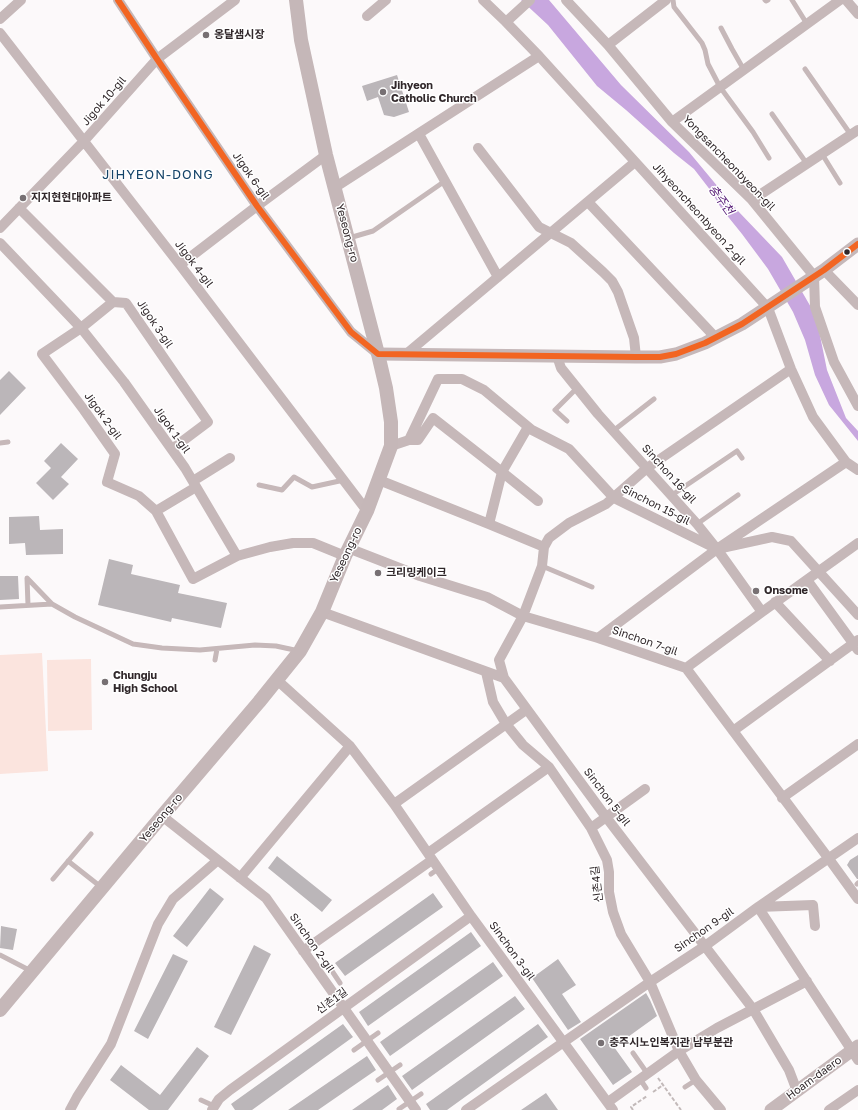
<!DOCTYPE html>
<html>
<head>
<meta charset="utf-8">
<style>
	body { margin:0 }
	canvas { display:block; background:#fcf9fa }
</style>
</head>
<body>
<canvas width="858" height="1110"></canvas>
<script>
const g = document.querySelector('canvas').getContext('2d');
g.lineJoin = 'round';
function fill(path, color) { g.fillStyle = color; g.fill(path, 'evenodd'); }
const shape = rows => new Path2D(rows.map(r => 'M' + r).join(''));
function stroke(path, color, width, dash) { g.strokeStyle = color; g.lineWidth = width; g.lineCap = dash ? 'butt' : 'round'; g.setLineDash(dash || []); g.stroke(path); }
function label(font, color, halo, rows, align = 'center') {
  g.font = font + ' "Golos Text","Noto Sans KR",sans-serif'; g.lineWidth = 3; g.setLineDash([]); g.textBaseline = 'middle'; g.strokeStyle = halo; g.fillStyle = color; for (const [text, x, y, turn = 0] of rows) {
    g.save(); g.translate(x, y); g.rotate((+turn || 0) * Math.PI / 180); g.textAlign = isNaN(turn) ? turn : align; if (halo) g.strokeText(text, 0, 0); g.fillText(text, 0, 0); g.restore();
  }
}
fill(shape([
	[42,653,48,771,0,774,0,655],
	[91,659,92,730,48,731,47,660]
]), '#fbe4de');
fill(shape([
	[521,0,549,0,621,85,689,152,738,211,782,257,816,316,827,370,846,418,858,431,858,441,829,405,815,375,805,340,793,312,768,269,742,234,721,208,711,191,694,169,674,153,626,110,597,86,548,25]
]), '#c8a7df');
fill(shape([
	[397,75,409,112,394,117,384,115,378,97,367,101,362,86],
	[9,371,26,388,0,415,0,380],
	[61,443,78,459,61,477,69,484,53,500,36,483,51,468,44,461],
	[39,516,40,530,63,529,63,554,26,555,25,543,9,544,9,517],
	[109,559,133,565,131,574,180,585,178,593,227,603,221,628,172,618,171,622,98,605],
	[0,576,18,576,19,599,0,600],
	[858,855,858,879,857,879,847,865,850,860],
	[277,856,332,900,322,912,268,868],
	[210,888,224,899,187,947,173,936],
	[433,893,443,907,345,976,335,963],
	[1,926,17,929,13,950,0,948],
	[471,932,481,946,368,1026,359,1012],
	[254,945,271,954,231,1035,214,1027],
	[173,954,188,961,148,1039,134,1031],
	[558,959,576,985,562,994,581,1022,568,1030,532,978],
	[493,962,503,976,390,1056,380,1042],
	[646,993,650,1000,657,1016,614,1047,632,1072,613,1085,580,1039],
	[515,996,525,1009,412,1090,402,1076],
	[343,1024,353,1037,252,1110,235,1110,231,1104],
	[538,1024,548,1037,447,1110,430,1110,426,1104],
	[197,1047,209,1056,168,1110,149,1110,110,1080,121,1065,160,1095],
	[367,1056,376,1070,318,1110,288,1110],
	[388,1085,397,1099,382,1110,352,1110],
	[546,1093,558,1110,521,1110]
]), '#bbb6b9');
stroke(shape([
	[658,1078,681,1110],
	[653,1092,663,1085],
	[633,1110,631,1107,647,1096]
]), '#c3baba', 2, [4, 2]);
stroke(shape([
	[673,0,674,7,702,43,705,50,708,64,720,87,753,132,769,158],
	[765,0,766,1,768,0],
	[792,0,807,24],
	[721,28,732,49,744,70],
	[805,69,851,135],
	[772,114,807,164],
	[822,154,840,183],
	[349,238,373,231,445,181],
	[567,421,555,410,577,388],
	[613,431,654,399],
	[0,443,8,442],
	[259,485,282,490,294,477,312,487,344,480],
	[672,495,737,451,742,458],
	[697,524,738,495],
	[542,566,592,587],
	[28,605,27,578,52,604],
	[0,607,52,604,75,617,133,644,162,648,200,650,255,645,276,646,299,651],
	[215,660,217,649],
	[68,861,101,887],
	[431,874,438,869],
	[53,879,91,834],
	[857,884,858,883],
	[0,955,31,971],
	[332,971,340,983],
	[354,1050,378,1033],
	[633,1053,647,1073],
	[640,1079,646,1088],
	[378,1080,400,1065],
	[685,1087,696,1080],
	[201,1100,214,1106],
	[399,1109,421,1094]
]), '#c6b8b9', 5);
stroke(shape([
	[118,0,157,59,257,206,351,332,378,354],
	[483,0,506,22,539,56,768,308,791,369,813,417,846,462,858,470],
	[566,0,608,45,672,122,752,200,814,276,815,307,834,362,858,406],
	[846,0,858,14],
	[367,16,386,0],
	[0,19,21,0],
	[506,22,530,0],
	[0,33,180,265,367,511],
	[608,45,666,0],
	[672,122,840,0],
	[419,134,498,277],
	[478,148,539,227,571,243,603,272,612,281,618,292,634,338,636,357],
	[334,188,539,56],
	[752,200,858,130],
	[588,202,716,338],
	[19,208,113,302,126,303,208,422,172,449],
	[0,228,84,141,157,59,235,0],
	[0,243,81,328,124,382,185,468,237,556,270,547,293,543,313,543,345,556],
	[180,265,257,206,326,155],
	[824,270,858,305],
	[113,302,81,328,42,354,84,410,115,454,107,482,139,496,156,511,193,579,237,556],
	[405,355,635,162],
	[557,356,561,368,598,414,697,524,717,549,762,612],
	[409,440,418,440,433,418,502,472,538,501],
	[391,446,409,440,438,379,462,379,484,390,532,430,569,449,614,498,717,549,772,537,791,541,858,615],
	[379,480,489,524,544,547],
	[193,481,230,458],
	[156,511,196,487],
	[489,524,502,472,528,427],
	[348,548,420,576,487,597,523,616,598,638,686,668,829,859,858,899],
	[807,580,858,650],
	[775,602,830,661],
	[322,612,504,678,606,817,753,1009,789,1070,797,1091],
	[598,638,717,549,846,462],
	[686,668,762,612,858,543],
	[486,672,493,702,506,724,523,745,549,767,591,828,607,860,609,872,609,892,613,912,621,934,650,982,679,1051,696,1080,721,1110],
	[504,678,499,660,523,616,542,566,544,547,549,538,569,523,606,504,647,468,791,369],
	[277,680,350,746,394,804,471,916,613,1110],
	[733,731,858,640],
	[782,798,858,744],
	[394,804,526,710],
	[162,816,266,898,416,1110],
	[591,828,645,789],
	[428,853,549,767],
	[240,878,350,746],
	[758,907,858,1060],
	[758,907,813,905,815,926],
	[303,951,432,860],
	[608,1102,679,1051,717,1028,807,981],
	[70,1110,77,1097,111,1044,158,924,173,899,218,860],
	[212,1110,219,1099,230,1090,471,916],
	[466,1110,650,982,705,946,758,907,858,838],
	[829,1110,858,1090]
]), '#c6b8b9', 10);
stroke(shape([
	[378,354,636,357,660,357,676,354,705,343,742,324,824,270,858,244],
	[771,1110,858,1046]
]), '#c6b8b9', 13);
stroke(shape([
	[0,1010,162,816,259,702,300,651,322,612,345,556,367,511,391,446,391,422,386,388,378,354,326,155,301,40,296,0]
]), '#c5b7b8', 14);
stroke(shape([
	[118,0,157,59,257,206,351,332,378,354,636,357,660,357,676,354,705,343,742,324,824,270,858,244]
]), '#f26522', 6);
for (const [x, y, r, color] of [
	[206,35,4,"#777073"],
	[383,92,4,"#777073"],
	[23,198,4,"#777073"],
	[847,252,3.5,"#30272a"],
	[378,573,4,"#777073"],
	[756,591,4,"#777073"],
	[105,682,4,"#777073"],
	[601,1043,4,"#777073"]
]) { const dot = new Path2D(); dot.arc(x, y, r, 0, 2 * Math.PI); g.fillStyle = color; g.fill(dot); stroke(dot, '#fff', 1.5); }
label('bold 11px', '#30272a', '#fff', [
	["옹달샘시장",214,35],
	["Jihyeon",391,86],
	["Catholic Church",391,99],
	["지지현현대아파트",31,198],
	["크리밍케이크",386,573],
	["Onsome",764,591],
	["Chungju",113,676],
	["High School",113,689],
	["충주시노인복지관 남부분관",609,1043]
], 'left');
label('11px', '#30272a', '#fff', [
	["Jigok 10-gil",104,101,-49],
	["Yongsancheonbyeon-gil",729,163,46],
	["Jigok 6-gil",251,176,55],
	["Jihyeoncheonbyeon 2-gil",699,214,48],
	["Yeseong-ro",347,233,75],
	["Jigok 4-gil",194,264,53],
	["Jigok 3-gil",155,324,56],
	["Jigok 2-gil",103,416,54],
	["Jigok 1-gil",172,430,55],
	["Sinchon 16-gil",669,474,48],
	["Sinchon 15-gil",656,505,27],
	["Yeseong-ro",346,555,-65],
	["Sinchon 7-gil",645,641,19],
	["Sinchon 5-gil",607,797,53],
	["Yeseong-ro",161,818,-50],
	["신촌4길",597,884,-97],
	["Sinchon 9-gil",704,930,-35],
	["Sinchon 2-gil",312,943,55],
	["Sinchon 3-gil",512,951,54],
	["신촌1길",332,1001,-36],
	["Hoam-daero",814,1078,-36]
]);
label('italic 12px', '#521573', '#fff', [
	["충주천",721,200,54]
]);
g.letterSpacing = '1px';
label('13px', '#144368', '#fff', [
	["JIHYEON-DONG",158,175]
]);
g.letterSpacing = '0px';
</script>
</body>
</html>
